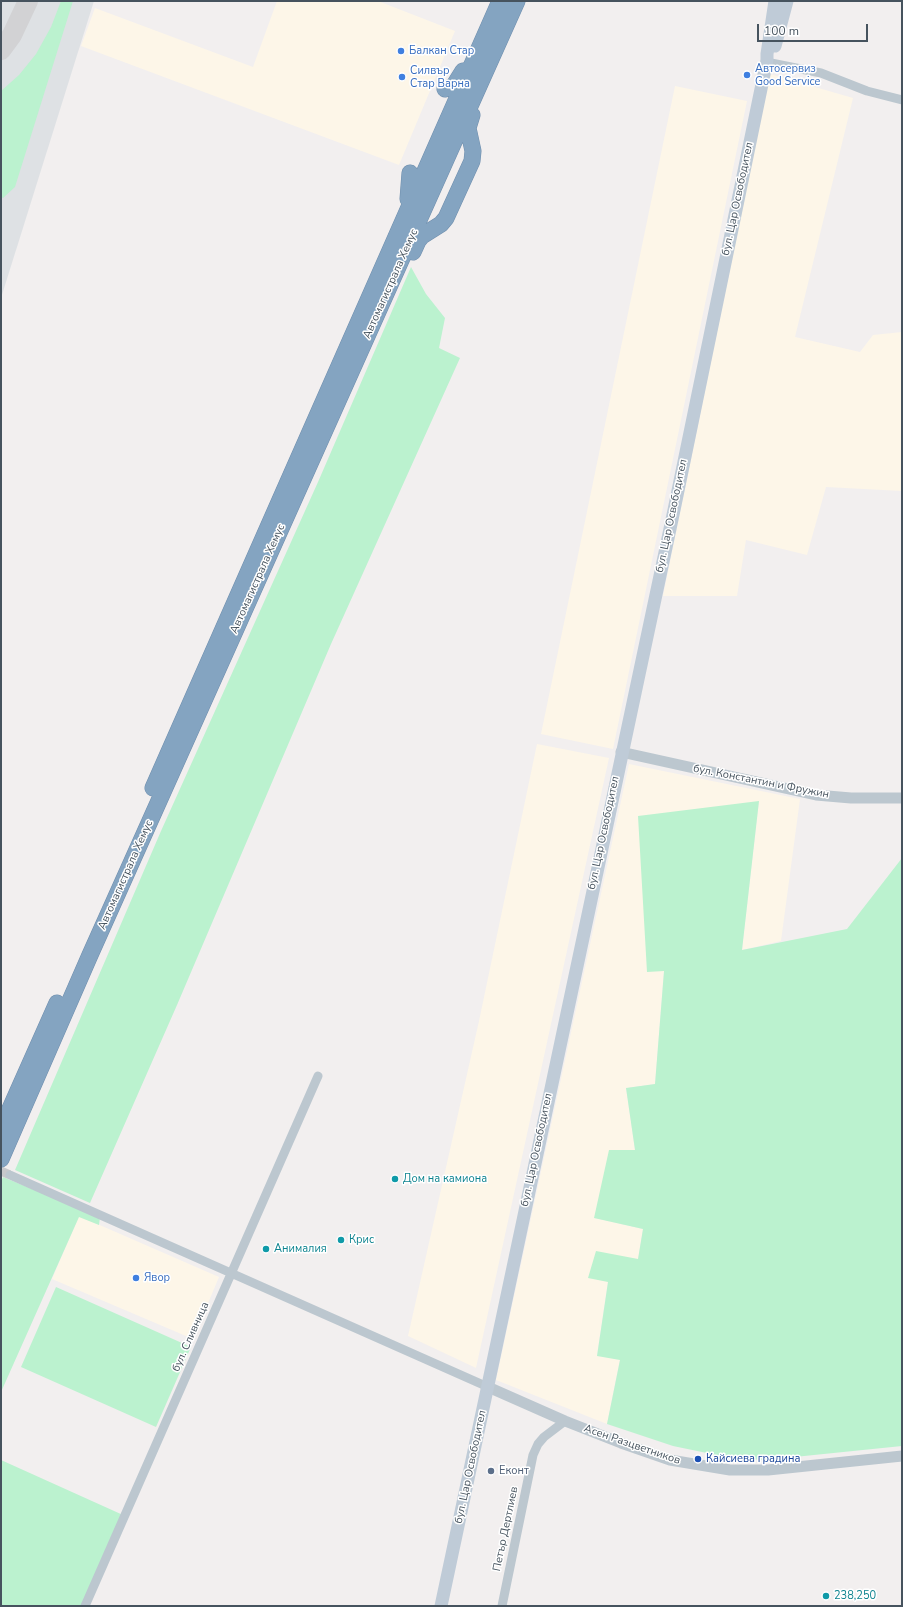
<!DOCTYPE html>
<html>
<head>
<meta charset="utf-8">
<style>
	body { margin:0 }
	#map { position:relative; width:903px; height:1607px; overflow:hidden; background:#f2efef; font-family:"Nunito Sans",sans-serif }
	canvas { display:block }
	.frame { position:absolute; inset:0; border:2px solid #46535e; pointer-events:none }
	.scale { position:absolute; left:757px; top:24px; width:111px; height:18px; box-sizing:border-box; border:2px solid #46535e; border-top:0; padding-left:5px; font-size:12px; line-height:14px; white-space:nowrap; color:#46535e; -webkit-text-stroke:3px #fff; paint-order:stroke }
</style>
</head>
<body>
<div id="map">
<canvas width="903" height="1607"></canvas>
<div class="frame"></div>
<div class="scale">100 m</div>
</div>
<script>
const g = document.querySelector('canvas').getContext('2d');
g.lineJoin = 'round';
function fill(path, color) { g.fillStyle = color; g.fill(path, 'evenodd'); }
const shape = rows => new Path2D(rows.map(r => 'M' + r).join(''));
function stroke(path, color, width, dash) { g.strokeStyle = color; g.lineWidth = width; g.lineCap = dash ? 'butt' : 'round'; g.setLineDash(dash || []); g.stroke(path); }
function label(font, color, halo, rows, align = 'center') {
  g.font = font + ' "Nunito Sans",sans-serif'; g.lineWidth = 3; g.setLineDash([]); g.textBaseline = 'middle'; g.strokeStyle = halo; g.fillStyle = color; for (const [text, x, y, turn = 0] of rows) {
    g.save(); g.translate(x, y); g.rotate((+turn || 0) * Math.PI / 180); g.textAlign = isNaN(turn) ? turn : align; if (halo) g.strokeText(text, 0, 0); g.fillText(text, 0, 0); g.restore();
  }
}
fill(shape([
	[277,1,378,1,455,31,399,165,81,46,95,8,253,67],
	[770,74,853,98,795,337,860,352,873,335,902,332,902,491,826,487,807,555,746,540,737,596,663,596],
	[675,86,747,101,613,749,541,734],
	[537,744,609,758,476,1368,408,1336,479,1021],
	[629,764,800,799,781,941,742,950,759,801,647,971,664,971,655,1084,626,1088,635,1150,595,1218,643,1229,638,1259,589,1278,608,1281,597,1355,620,1359,607,1424,496,1380],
	[79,1216,219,1277,193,1339,52,1279]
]), '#fdf6e8');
fill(shape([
	[1,1,94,1,1,298]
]), '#dee1e4');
fill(shape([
	[61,1,73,1,15,187,3,198,1,197,1,91,19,75,36,54,51,27],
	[411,267,426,294,445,318,439,348,460,358,331,644,177,1005,90,1203,15,1170,161,831,318,482],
	[759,801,742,950,847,929,902,858,902,1446,765,1460,731,1458,673,1446,607,1424,620,1360,597,1356,608,1282,588,1278,596,1251,638,1259,643,1229,594,1218,609,1150,635,1150,626,1088,655,1084,664,971,647,972,638,816],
	[3,1177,100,1217,99,1225,79,1217,1,1392,1,1182],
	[56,1287,191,1347,156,1427,21,1367],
	[1,1460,123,1515,84,1606,1,1606]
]), '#bbf2cf');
stroke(shape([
	[1,50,12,35,28,1]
]), '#d2d2d4', 20);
stroke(shape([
	[1,1171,10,1175]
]), '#c7c8cb', 9, [9, 4.5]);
const motorway = shape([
	[445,89,453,87,463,71],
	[408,199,410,173],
	[413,252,418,241,422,236,441,224,446,218,472,161,473,151,468,128,472,115],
	[153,788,500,1],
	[1,1129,57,1003],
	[1,1159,90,955,517,1]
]);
stroke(motorway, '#6f8ead', 17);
stroke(shape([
	[766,62,821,73,867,91,902,100],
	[10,1175,488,1387],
	[85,1606,318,1076],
	[502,1606,533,1455,538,1444,544,1437,565,1421]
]), '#bcc7cf', 9);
stroke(shape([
	[621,752,816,795,851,798,902,798],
	[488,1387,565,1421,621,1443,670,1460,730,1470,768,1470,902,1456]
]), '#bcc7cf', 11);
stroke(shape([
	[775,46,787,1],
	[441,1606,674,510,767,60,767,54,775,1]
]), '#bfcbd7', 13);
stroke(motorway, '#84a4c1', 16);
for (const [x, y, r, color] of [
	[401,51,4,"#3f7fe0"],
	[747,75,4,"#3f7fe0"],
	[402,77,4,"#3f7fe0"],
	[395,1179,4,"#0f9aa8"],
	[341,1240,4,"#0f9aa8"],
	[266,1249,4,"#0f9aa8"],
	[136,1278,4,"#3f7fe0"],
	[698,1459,4,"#1a4fb4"],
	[491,1471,4,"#5c6f8a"],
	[826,1596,4,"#0f9aa8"]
]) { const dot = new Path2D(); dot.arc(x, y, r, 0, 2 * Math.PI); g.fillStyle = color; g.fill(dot); stroke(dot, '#fff', 1.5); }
label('11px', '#366cbe', '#fff', [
	["Балкан Стар",409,51],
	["Автосервиз",755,69],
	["Good Service",755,82],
	["Силвър",410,71],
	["Стар Варна",410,84],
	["Явор",144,1278]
], 'left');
label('11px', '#46535e', '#fff', [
	["бул. Цар Освободител",738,199,-78],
	["Автомагистрала Хемус",391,284,-66],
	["бул. Цар Освободител",672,516,-78],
	["Автомагистрала Хемус",258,579,-66],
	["бул. Константин и Фружин",761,782,11],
	["бул. Цар Освободител",604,833,-78],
	["Автомагистрала Хемус",126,875,-66],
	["бул. Цар Освободител",537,1150,-78],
	["бул. Сливница",191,1337,-66],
	["Асен Разцветников",632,1445,19],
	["бул. Цар Освободител",471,1467,-78],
	["Петър Дертлиев",506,1529,-78]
]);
label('11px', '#0d838f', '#fff', [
	["Дом на камиона",403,1179],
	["Крис",349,1240],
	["Анималия",274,1249],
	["238,250",834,1596]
], 'left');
label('11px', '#164399', '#fff', [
	["Кайсиева градина",706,1459]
], 'left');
label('11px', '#4e5e75', '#fff', [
	["Еконт",499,1471]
], 'left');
</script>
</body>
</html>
